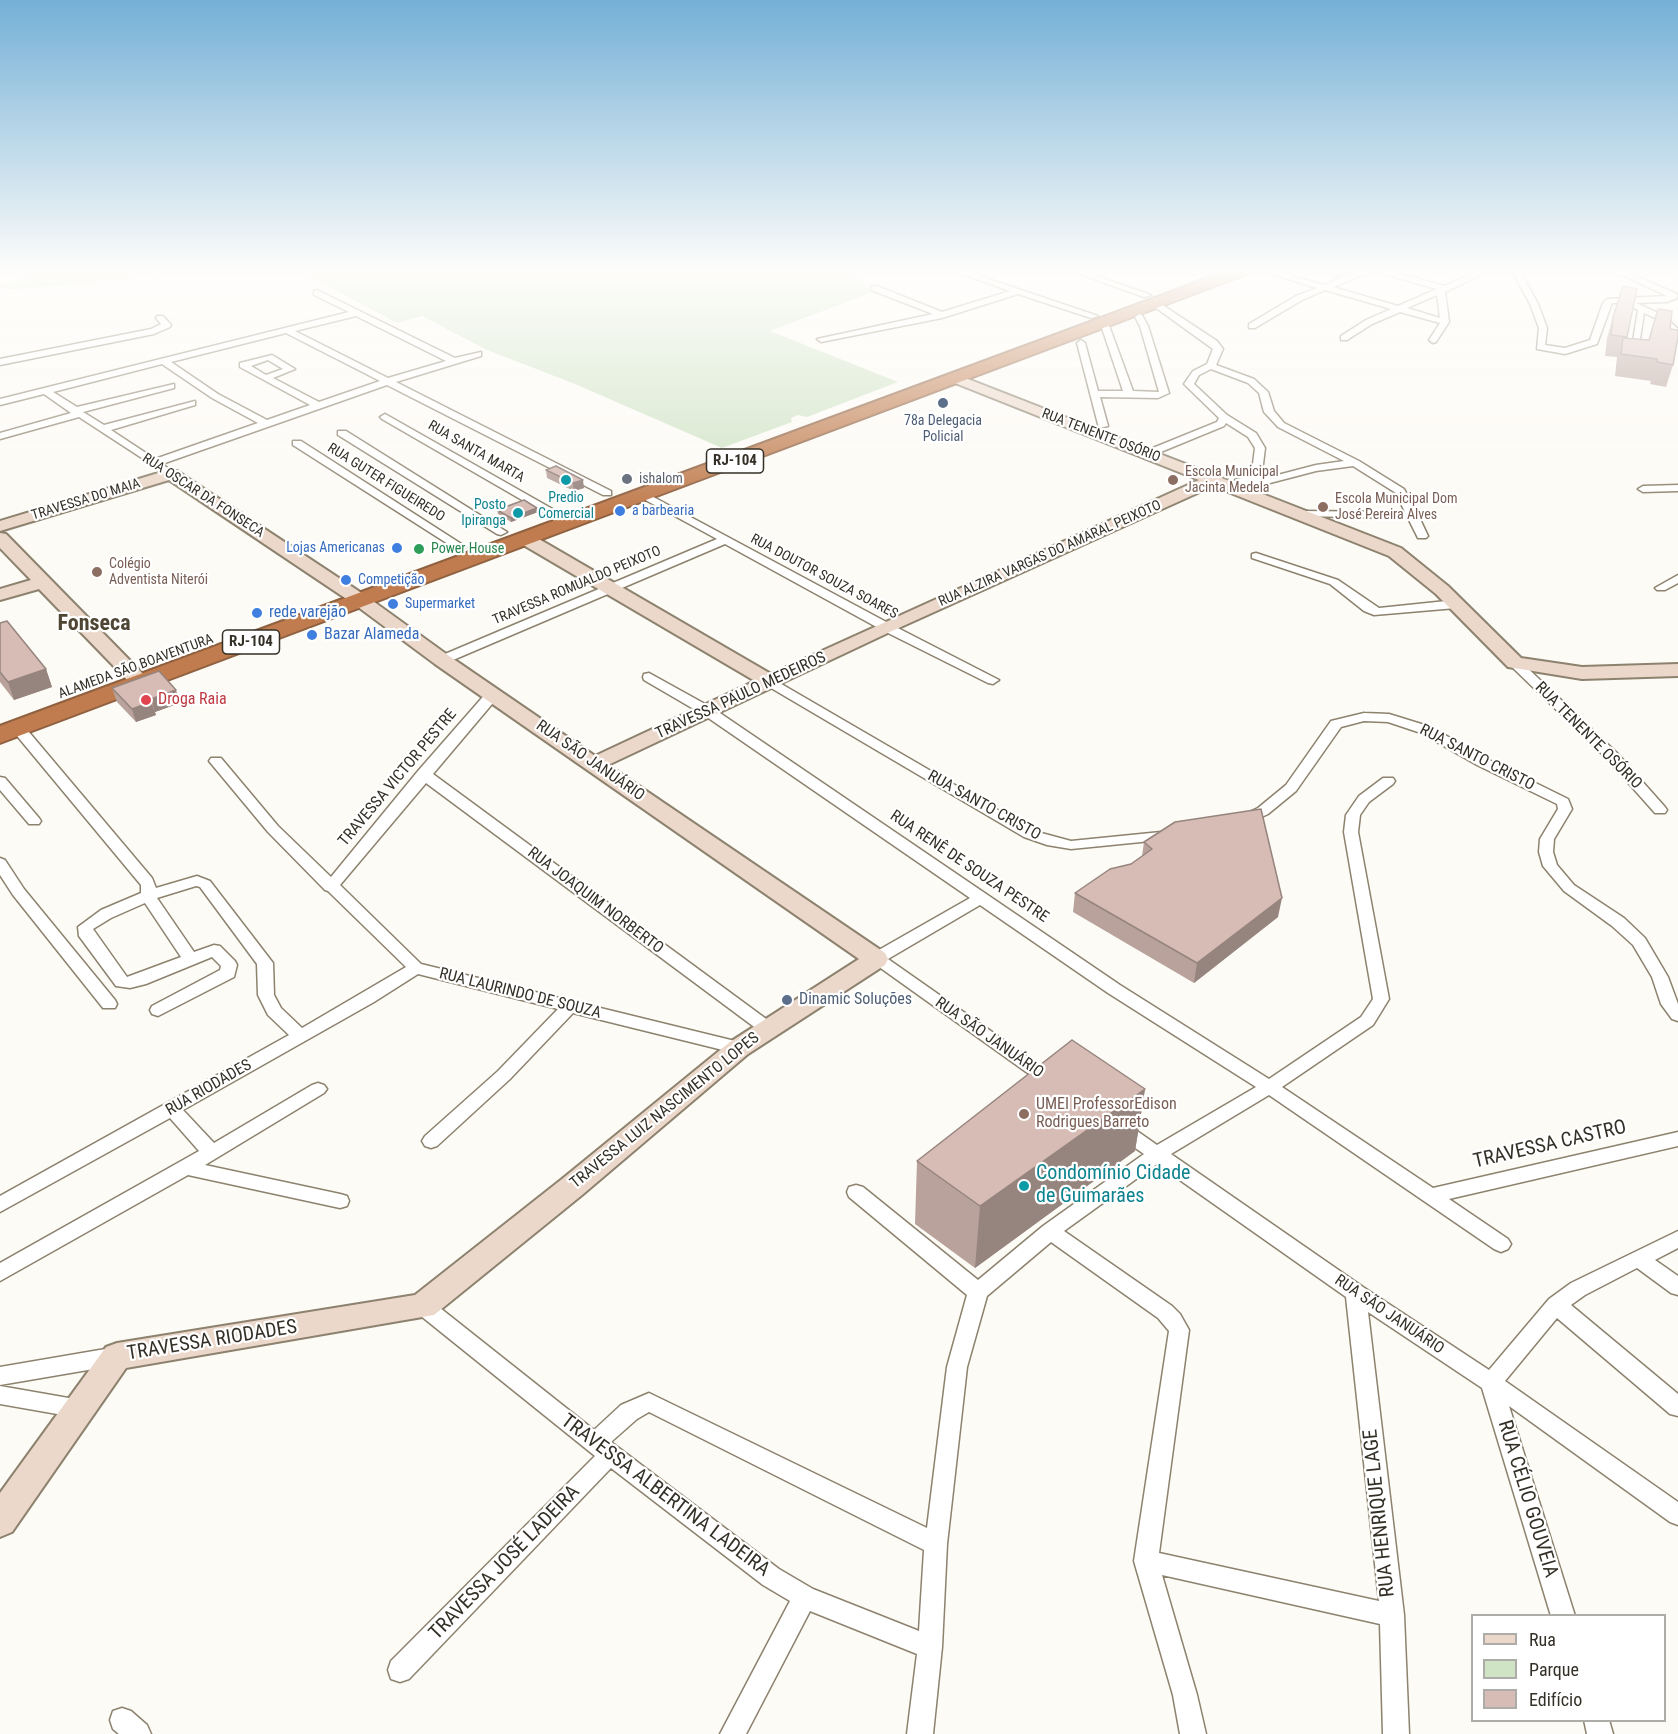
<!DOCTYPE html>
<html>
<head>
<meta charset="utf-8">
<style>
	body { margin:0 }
	#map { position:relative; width:1678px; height:1734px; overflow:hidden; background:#fdfbf6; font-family:"Roboto Condensed",sans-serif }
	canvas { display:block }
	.legend { position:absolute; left:1471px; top:1614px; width:195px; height:108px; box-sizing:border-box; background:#fff; border:2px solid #aeaca9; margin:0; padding:8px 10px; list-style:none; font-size:18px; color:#343027 }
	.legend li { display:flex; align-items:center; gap:12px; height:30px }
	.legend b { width:30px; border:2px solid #aeaca9 }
</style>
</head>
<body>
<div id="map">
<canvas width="1678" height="1734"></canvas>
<ul class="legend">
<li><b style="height:8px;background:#ecd8ca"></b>Rua</li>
<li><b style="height:16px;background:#cfe3c5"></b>Parque</li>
<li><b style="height:16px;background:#d6bcb4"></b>Edifício</li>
</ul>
</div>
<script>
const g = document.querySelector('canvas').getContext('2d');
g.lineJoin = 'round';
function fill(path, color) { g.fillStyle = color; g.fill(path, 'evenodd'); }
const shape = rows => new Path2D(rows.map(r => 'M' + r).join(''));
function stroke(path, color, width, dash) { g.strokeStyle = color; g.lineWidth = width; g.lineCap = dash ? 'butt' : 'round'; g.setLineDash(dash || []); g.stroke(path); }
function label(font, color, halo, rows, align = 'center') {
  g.font = font + ' "Roboto Condensed",sans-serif'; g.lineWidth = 4.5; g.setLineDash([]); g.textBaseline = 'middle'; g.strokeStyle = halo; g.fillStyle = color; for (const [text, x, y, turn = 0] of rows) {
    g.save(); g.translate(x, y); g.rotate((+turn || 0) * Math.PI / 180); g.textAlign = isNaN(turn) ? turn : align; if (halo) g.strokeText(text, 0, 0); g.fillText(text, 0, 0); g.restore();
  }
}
fill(shape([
	[98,269,181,269,169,273,93,283,14,289,0,288,0,286,43,273,62,275],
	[240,269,832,269,862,281,871,293,770,331,898,382,807,417,798,415,791,418,792,422,722,448,575,384,487,350,422,316,397,323,299,271]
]), '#cfe3c5');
stroke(shape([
	[1192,283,1231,269]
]), '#57858f', 3);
const street = shape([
	[948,269,959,269,1098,316,1091,318,1018,294,942,318,821,342,817,339,933,314,871,290,871,286,877,286,942,312,1010,291,948,269],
	[1065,269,1076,269,1151,295,1144,297,1065,269],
	[1256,269,1268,269,1324,285,1363,269,1384,269,1444,286,1484,269,1494,269,1445,292,1449,322,1436,342,1433,343,1429,340,1440,323,1400,312,1372,324,1347,340,1341,340,1341,336,1366,320,1391,309,1325,290,1302,300,1255,328,1249,328,1249,324,1296,296,1317,288,1256,269],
	[1373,271,1437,289,1398,306,1333,287,1373,271],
	[1437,295,1440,318,1407,308,1437,295],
	[1511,269,1519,269,1538,304,1547,328,1545,345,1565,348,1590,340,1603,303,1607,299,1667,296,1609,269,1619,269,1677,294,1677,298,1667,302,1636,303,1663,315,1678,329,1678,337,1657,319,1644,313,1639,345,1632,347,1638,310,1624,303,1612,303,1597,344,1565,354,1537,349,1539,328,1530,304,1511,269],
	[317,290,455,358,481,352,481,356,396,382,611,491,611,495,603,495,387,385,162,464,176,474,171,477,79,417,0,439,0,433,71,413,44,394,0,405,0,399,349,312,314,295,314,291,317,290],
	[356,316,446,361,388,378,295,331,356,316],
	[286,333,380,381,319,402,273,378,295,369,272,355,240,363,240,367,310,405,267,420,218,394,171,362,286,333],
	[268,360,283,369,266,375,251,366,268,360],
	[162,364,212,398,258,423,155,459,111,430,195,405,195,401,104,425,83,412,174,388,174,384,77,407,53,392,162,364],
	[1155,300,1217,341,1223,349,1216,365,1254,379,1268,392,1274,411,1284,423,1359,461,1404,489,1418,515,1428,536,1426,538,1418,538,1408,518,1295,516,1295,512,1299,511,1405,512,1396,493,1353,466,1316,471,1270,483,1235,484,1235,480,1241,478,1253,464,1255,448,1248,437,1226,423,1224,426,1151,456,1143,456,1143,452,1217,422,1219,418,1184,384,1193,371,1207,364,1213,349,1152,305,1151,303,1155,300],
	[1211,369,1248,383,1259,393,1264,412,1278,427,1344,461,1316,465,1270,477,1253,477,1263,464,1265,448,1256,433,1227,415,1194,384,1199,375,1211,369],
	[1139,314,1142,315,1148,326,1169,393,1158,398,1100,397,1108,426,1099,428,1077,343,1081,340,1085,343,1098,391,1123,391,1100,322,1107,320,1133,391,1159,392,1140,326,1135,317,1139,314],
	[157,316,163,316,171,325,170,327,154,334,0,365,0,359,151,329,161,324,156,318,157,316],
	[385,414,556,511,557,513,552,516,548,515,382,419,380,417,385,414],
	[338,431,346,431,507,532,501,535,497,534,338,435,338,431],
	[293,441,301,441,466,547,460,550,456,549,293,445,293,441],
	[1678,485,1678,491,1643,492,1638,489,1643,486,1678,485],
	[644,492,890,624,999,680,993,684,988,683,882,630,725,544,446,663,438,663,436,660,438,657,717,539,640,497,640,493,644,492],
	[1256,553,1338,580,1379,608,1456,600,1462,604,1456,608,1374,615,1364,611,1330,584,1252,558,1252,554,1256,553],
	[1678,575,1678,583,1665,590,1657,590,1655,588,1678,575],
	[1515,659,1519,660,1617,753,1665,807,1667,810,1665,813,1655,813,1607,759,1511,666,1509,663,1515,659],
	[649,673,714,709,1120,985,1269,1079,1361,1017,1373,999,1344,832,1346,815,1359,796,1383,778,1393,778,1395,781,1393,784,1369,802,1360,815,1358,832,1389,999,1373,1025,1282,1087,1433,1188,1678,1132,1678,1146,1449,1199,1508,1239,1511,1244,1508,1249,1501,1252,1494,1249,1269,1095,1171,1154,1363,1287,1489,1370,1549,1299,1571,1283,1678,1231,1678,1248,1655,1260,1678,1276,1678,1295,1671,1293,1637,1268,1585,1295,1571,1305,1678,1394,1678,1416,1670,1414,1557,1318,1505,1381,1678,1502,1678,1525,1670,1522,1509,1406,1575,1616,1551,1616,1482,1388,1368,1312,1404,1615,1409,1734,1383,1734,1380,1624,1162,1575,1197,1695,1206,1734,1180,1734,1173,1695,1134,1561,1169,1331,1158,1318,1051,1242,987,1296,967,1367,947,1544,942,1647,933,1734,907,1734,917,1654,810,1611,746,1734,720,1734,790,1601,763,1585,611,1468,409,1679,400,1682,391,1679,388,1670,391,1661,595,1456,416,1312,413,1306,416,1300,423,1298,430,1300,594,1430,621,1405,649,1393,927,1528,947,1367,967,1295,849,1197,847,1192,849,1187,856,1185,863,1187,978,1280,1043,1226,1144,1154,1115,1134,1112,1129,1115,1124,1121,1122,1127,1124,1157,1145,1256,1087,1108,993,980,905,888,959,1055,1076,1058,1080,1055,1084,1049,1086,1043,1084,868,959,870,955,970,898,704,715,644,680,643,677,644,674,649,673],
	[1157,1164,1346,1297,1379,1601,1159,1553,1189,1330,1180,1314,1172,1306,1064,1231,1157,1164],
	[649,1412,924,1550,919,1631,813,1589,779,1569,611,1442,637,1419,649,1412],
	[771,678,1034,831,1071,841,1171,831,1178,835,1171,839,1071,849,1047,845,1024,837,766,685,765,682,771,678],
	[493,690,498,691,499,694,498,697,433,774,773,1024,775,1028,773,1032,761,1032,426,783,340,885,421,964,739,1042,745,1044,748,1048,745,1052,739,1054,573,1013,510,1079,437,1146,431,1148,425,1146,422,1141,425,1136,498,1071,558,1009,418,974,374,1002,183,1110,214,1143,312,1085,318,1083,324,1085,327,1089,324,1093,205,1165,340,1194,347,1196,349,1201,347,1206,340,1208,188,1175,0,1281,0,1263,199,1151,170,1118,0,1212,0,1196,289,1035,268,1015,258,995,257,964,200,887,196,886,157,898,194,952,214,945,220,946,235,961,237,965,234,977,158,1016,152,1014,150,1010,152,1006,220,970,221,966,212,957,146,984,130,988,116,986,79,936,78,927,101,910,141,893,141,885,13,731,11,728,13,725,23,725,152,878,156,888,197,876,210,881,273,963,274,995,281,1008,302,1028,406,967,328,891,325,890,268,832,209,761,211,758,221,758,278,826,331,877,418,771,488,691,493,690],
	[145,903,181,957,127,977,93,929,111,918,145,903],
	[1364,713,1389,714,1431,727,1487,759,1568,799,1572,809,1554,839,1553,852,1557,865,1574,885,1624,918,1645,938,1668,977,1678,1004,1678,1021,1672,1019,1661,1004,1652,977,1633,945,1612,926,1564,891,1543,866,1539,852,1540,839,1558,809,1557,804,1477,765,1421,733,1388,722,1364,721,1341,727,1296,791,1268,814,1249,823,1239,823,1237,820,1239,817,1258,808,1286,785,1331,721,1364,713],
	[0,777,5,778,39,818,41,821,39,824,29,824,0,790,0,777],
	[0,858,5,860,24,889,115,1000,117,1004,115,1008,103,1008,13,895,0,875,0,858],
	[117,1347,124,1350,127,1356,124,1362,117,1365,0,1385,0,1367,117,1347],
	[0,1386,80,1400,88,1402,91,1409,88,1416,80,1418,0,1404,0,1386],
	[122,1708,131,1711,147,1725,151,1734,119,1734,113,1729,110,1720,113,1711,122,1708],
	[1584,1720,1609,1720,1613,1734,1587,1734,1584,1720]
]);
const secondary = shape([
	[955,374,1401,548,1448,586,1521,658,1582,667,1678,664,1678,676,1582,679,1508,667,1436,594,1389,556,1213,486,892,631,608,765,885,953,888,959,885,965,748,1054,582,1195,434,1315,126,1368,12,1532,0,1537,0,1493,106,1347,117,1343,415,1295,562,1179,730,1042,859,959,435,664,354,604,169,480,0,531,0,521,165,471,177,471,366,596,449,656,595,756,755,681,520,543,518,539,520,535,532,535,771,674,1199,480,950,381,948,378,955,374],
	[0,533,6,534,148,679,151,683,148,687,134,687,39,589,0,600,0,589,31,580,0,548,0,533]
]);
const highway = shape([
	[1233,269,1255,269,1252,272,0,743,0,726,1233,269]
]);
stroke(street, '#8c826e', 3);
stroke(secondary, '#8c826e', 4);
stroke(highway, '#8f6140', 4);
fill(street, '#fff');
fill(secondary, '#ecd8ca');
fill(highway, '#c07c4e');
fill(shape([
	[1297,269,1347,269,1347,273,1335,278],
	[1637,289,1626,338,1648,340,1670,329,1673,365,1666,387,1650,384,1651,381,1615,376,1617,357,1605,356,1607,338,1613,317],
	[546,470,584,488,574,491,547,478],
	[537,508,538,512,511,522,498,514,497,510],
	[0,623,46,669,52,687,14,700,0,682],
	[112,688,180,703,155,712,156,715,136,722,117,702],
	[1144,842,1278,917,1194,983,1073,912,1075,893,1131,864,1142,856],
	[1145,1089,1135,1151,975,1268,915,1224,917,1161]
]), '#b8a29b');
fill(shape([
	[1337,269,1347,269,1347,273,1335,278],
	[583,480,584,488,574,491,573,483],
	[537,508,538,512,511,522,511,518],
	[46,669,52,687,14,700,8,682],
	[176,690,180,703,155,712,151,699],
	[151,702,156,715,136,722,132,709],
	[1282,898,1278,917,1194,983,1197,963],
	[1145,1089,1135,1151,975,1268,980,1206]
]), '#96847e');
const building = shape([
	[1623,286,1637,289,1627,337,1611,335,1613,317,1623,286],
	[1658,309,1672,311,1670,329,1678,330,1678,337,1673,365,1657,362,1657,359,1621,354,1623,338,1649,340,1658,309],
	[556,466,583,480,573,483,546,470,556,466],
	[524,500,537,508,511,518,497,510,524,500],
	[7,621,46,669,8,682,0,672,0,623,7,621],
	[159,671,176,690,151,699,151,702,132,709,112,688,159,671],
	[1261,809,1282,898,1197,963,1075,893,1110,869,1131,864,1152,849,1144,842,1175,822,1261,809],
	[1072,1040,1145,1089,980,1206,917,1161,1072,1040]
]);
fill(building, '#d6bcb4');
stroke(building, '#96847e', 1.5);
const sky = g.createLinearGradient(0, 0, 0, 512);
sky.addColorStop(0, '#74b0d6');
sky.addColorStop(0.53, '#fefdfb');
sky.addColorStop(1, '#fefdfb00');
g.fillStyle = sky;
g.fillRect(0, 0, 1678, 512);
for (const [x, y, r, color] of [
	[943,403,6,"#5c6f8a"],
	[627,479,6,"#6b7280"],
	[566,480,6,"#0f9aa8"],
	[1173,480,6,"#8d6e63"],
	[1323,507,6,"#8d6e63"],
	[620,511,6,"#3f7fe0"],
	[518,513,6,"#0f9aa8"],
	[397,548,6,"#3f7fe0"],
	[419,549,6,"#2e9e5b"],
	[97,572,6,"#8d6e63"],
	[346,580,6,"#3f7fe0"],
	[393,604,6,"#3f7fe0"],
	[257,613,6,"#3f7fe0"],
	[312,635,6,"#3f7fe0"],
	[146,700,6,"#e0444e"],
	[787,1000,6,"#5c6f8a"],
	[1024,1114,6,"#8d6e63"],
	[1024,1186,6,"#0f9aa8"]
]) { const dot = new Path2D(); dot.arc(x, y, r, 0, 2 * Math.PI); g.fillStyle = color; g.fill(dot); stroke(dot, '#fff', 2); }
label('14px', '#4e5e75', '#fff', [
	["78a Delegacia",943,421],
	["Policial",943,437]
]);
label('14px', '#343027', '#fff', [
	["RUA TENENTE OSÓRIO",1101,436,21],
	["RUA SANTA MARTA",476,452,30],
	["RUA GUTER FIGUEIREDO",386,483,32],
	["RUA OSCAR DA FONSECA",203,496,33],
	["TRAVESSA DO MAIA",86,500,-17],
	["RUA ALZIRA VARGAS DO AMARAL PEIXOTO",1050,554,-24],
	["RUA DOUTOR SOUZA SOARES",824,577,28],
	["TRAVESSA ROMUALDO PEIXOTO",577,586,-23],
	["ALAMEDA SÃO BOAVENTURA",136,667,-20]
]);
label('14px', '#785e54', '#fff', [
	["Escola Municipal",1185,472],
	["Jacinta Medela",1185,488],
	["Escola Municipal Dom",1335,499],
	["José Pereira Alves",1335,515],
	["Colégio",109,564],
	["Adventista Niterói",109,580]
], 'left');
label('14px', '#5b616d', '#fff', [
	["ishalom",639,479]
], 'left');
label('14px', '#0d838f', '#fff', [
	["Predio",566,498],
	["Comercial",566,514],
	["Posto",506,505,"right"],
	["Ipiranga",506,521,"right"]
]);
label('14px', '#366cbe', '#fff', [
	["a barbearia",632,511],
	["Lojas Americanas",385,548,"right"],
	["Competição",358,580],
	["Supermarket",405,604]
], 'left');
label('14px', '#27864d', '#fff', [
	["Power House",431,549]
], 'left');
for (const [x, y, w] of [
	[735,461,57],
	[251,642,57]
]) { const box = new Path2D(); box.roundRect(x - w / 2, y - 12, w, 24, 4.5); g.fillStyle = '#fff'; g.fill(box); stroke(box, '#343027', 1.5); }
label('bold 15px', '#343027', null, [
	["RJ-104",735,461],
	["RJ-104",251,642]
]);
label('16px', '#366cbe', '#fff', [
	["rede varejão",269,613],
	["Bazar Alameda",324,635]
], 'left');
label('16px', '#343027', '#fff', [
	["TRAVESSA PAULO MEDEIROS",741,696,-25],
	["RUA TENENTE OSÓRIO",1588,736,45],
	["RUA SANTO CRISTO",1477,758,27],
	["RUA SÃO JANUÁRIO",590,761,35],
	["TRAVESSA VICTOR PESTRE",398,778,-50],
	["RUA SANTO CRISTO",984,806,29],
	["RUA RENÊ DE SOUZA PESTRE",969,867,34],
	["RUA JOAQUIM NORBERTO",595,901,37],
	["RUA LAURINDO DE SOUZA",520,994,14],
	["RUA SÃO JANUÁRIO",989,1038,35],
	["RUA RIODADES",209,1088,-30],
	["TRAVESSA LUIZ NASCIMENTO LOPES",665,1111,-39],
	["RUA SÃO JANUÁRIO",1389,1315,34]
]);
label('16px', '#be3a42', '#fff', [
	["Droga Raia",158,700]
], 'left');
label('16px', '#4e5e75', '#fff', [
	["Dinamic Soluções",799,1000]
], 'left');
label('16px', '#785e54', '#fff', [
	["UMEI ProfessorEdison",1036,1105],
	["Rodrigues Barreto",1036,1123]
], 'left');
label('20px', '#343027', '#fff', [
	["TRAVESSA CASTRO",1550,1145,-13],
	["TRAVESSA RIODADES",212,1341,-9],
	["TRAVESSA ALBERTINA LADEIRA",665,1496,37],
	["RUA CÉLIO GOUVEIA",1527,1499,73],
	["RUA HENRIQUE LAGE",1380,1513,-96],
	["TRAVESSA JOSÉ LADEIRA",505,1563,-46]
]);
label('20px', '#0d838f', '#fff', [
	["Condomínio Cidade",1036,1174],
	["de Guimarães",1036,1197]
], 'left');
label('bold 22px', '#4e4533', '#fff', [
	["Fonseca",94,624]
]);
</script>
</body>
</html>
